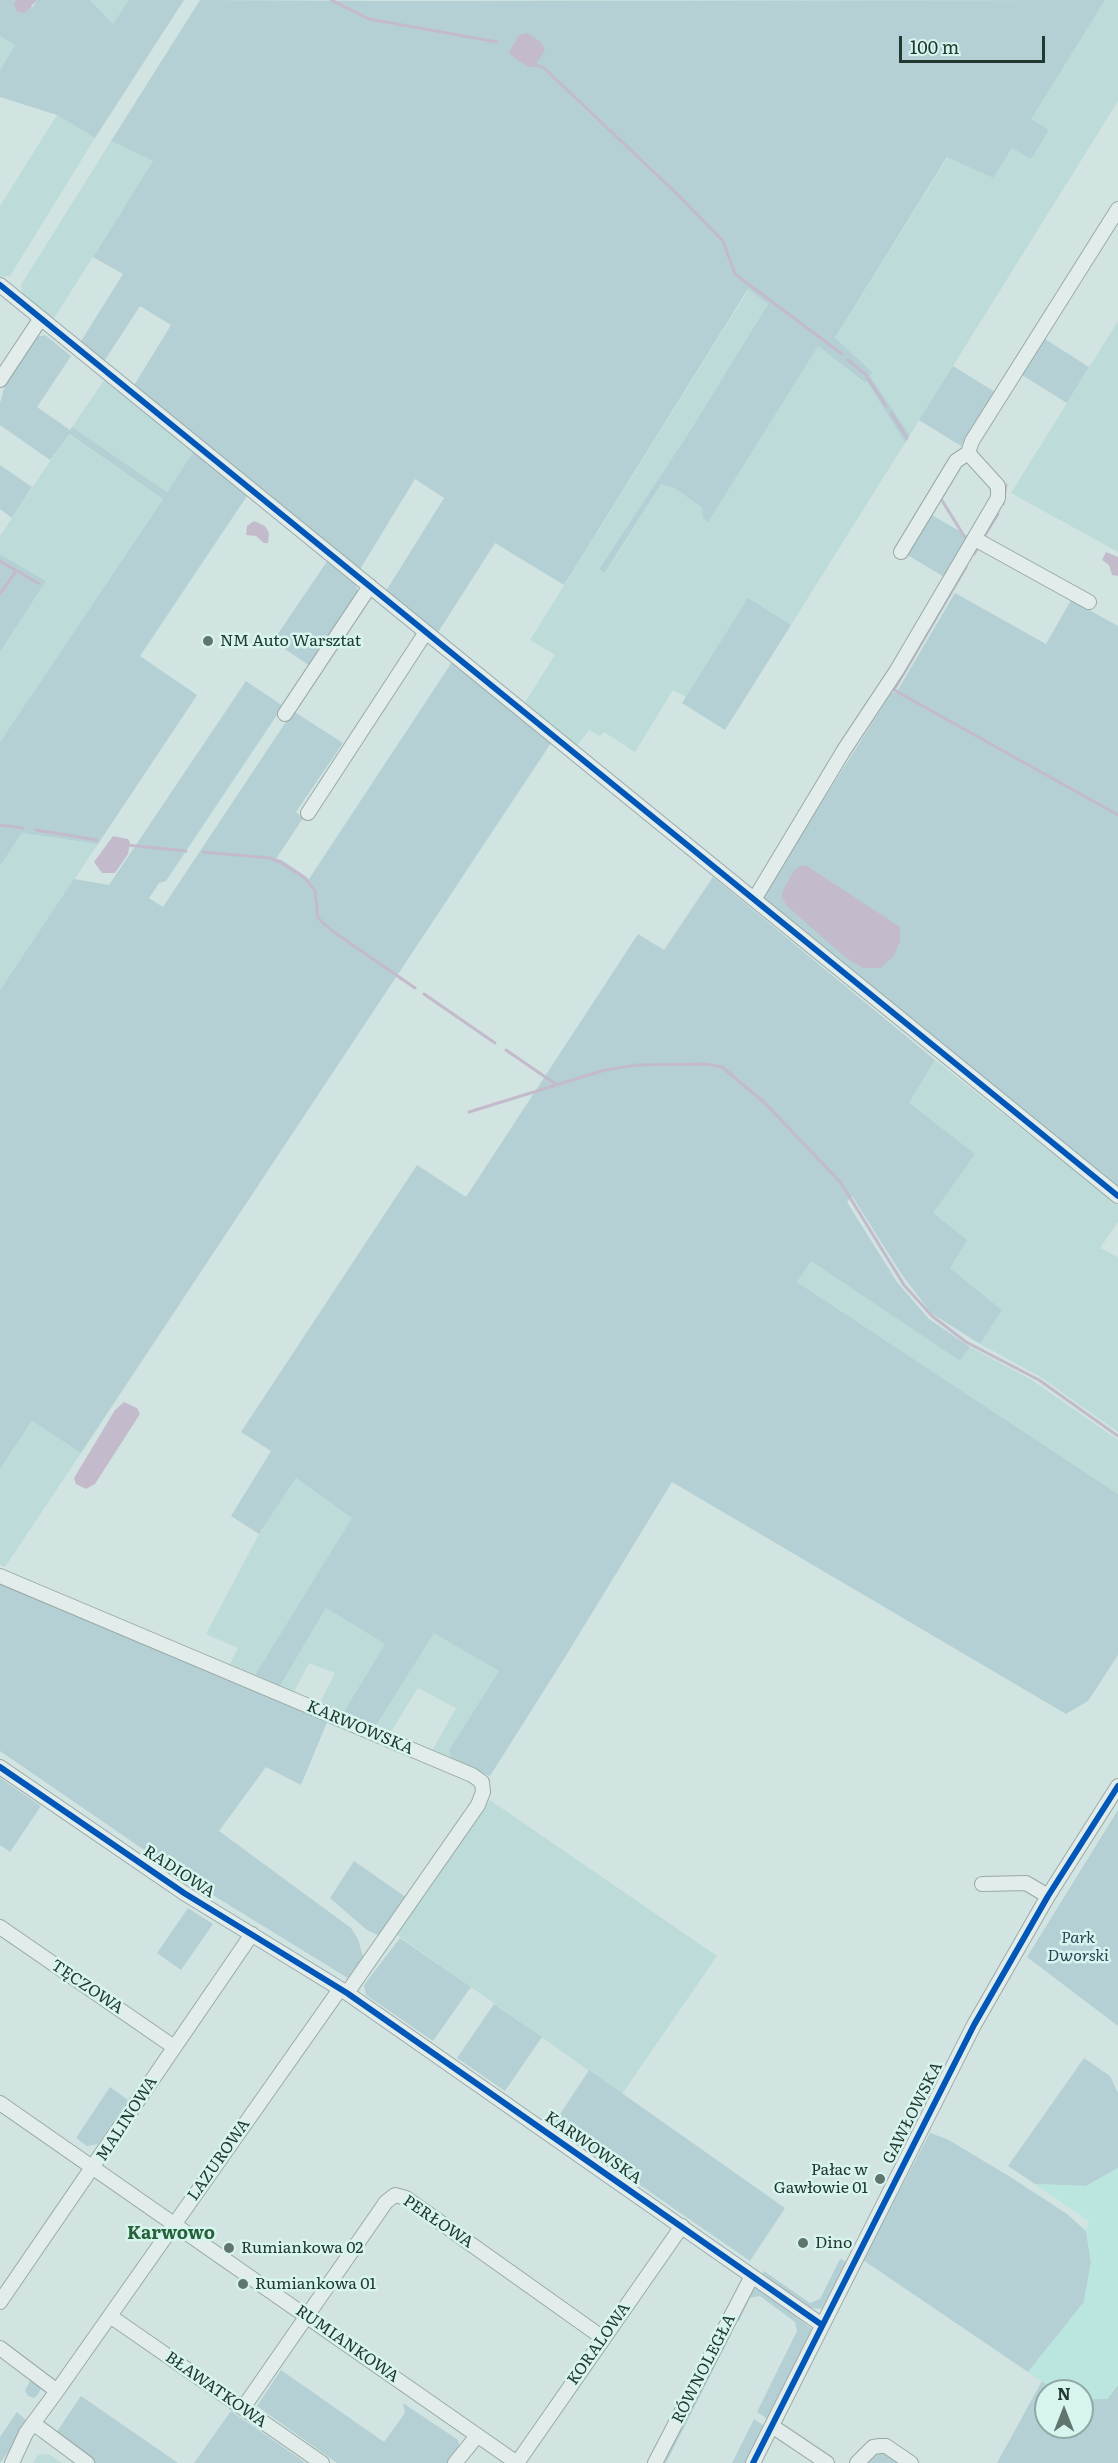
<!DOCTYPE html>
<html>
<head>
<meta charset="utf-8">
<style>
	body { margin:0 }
	#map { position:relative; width:1118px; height:2463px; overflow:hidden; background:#d1e4e1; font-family:Literata,serif }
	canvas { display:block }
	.north { position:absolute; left:1034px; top:2379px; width:60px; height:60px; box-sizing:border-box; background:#d8f4ef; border:2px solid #8fa9a3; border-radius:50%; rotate:0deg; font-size:16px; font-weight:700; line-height:24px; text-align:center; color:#213930 }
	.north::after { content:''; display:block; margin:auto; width:21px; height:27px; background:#5f756e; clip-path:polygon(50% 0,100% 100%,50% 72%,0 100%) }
	.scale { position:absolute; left:899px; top:36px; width:146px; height:27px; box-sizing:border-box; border:3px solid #213930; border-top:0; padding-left:8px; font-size:18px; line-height:21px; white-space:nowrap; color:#213930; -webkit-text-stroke:4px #d8f4ef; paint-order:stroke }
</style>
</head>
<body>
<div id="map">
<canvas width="1118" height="2463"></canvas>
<div class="north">N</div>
<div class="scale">100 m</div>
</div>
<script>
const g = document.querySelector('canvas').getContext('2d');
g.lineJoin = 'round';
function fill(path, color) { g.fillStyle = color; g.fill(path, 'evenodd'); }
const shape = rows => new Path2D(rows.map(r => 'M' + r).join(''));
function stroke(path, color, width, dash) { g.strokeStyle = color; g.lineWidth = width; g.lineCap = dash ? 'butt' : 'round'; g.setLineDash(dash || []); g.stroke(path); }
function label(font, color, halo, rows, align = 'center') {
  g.font = font + ' Literata,serif'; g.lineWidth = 5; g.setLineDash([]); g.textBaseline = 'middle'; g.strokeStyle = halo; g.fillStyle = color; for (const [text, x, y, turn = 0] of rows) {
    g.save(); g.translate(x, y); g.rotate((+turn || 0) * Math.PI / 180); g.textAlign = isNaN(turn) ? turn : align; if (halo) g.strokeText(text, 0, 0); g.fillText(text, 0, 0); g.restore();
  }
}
fill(shape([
	[90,0,129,0,113,25],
	[1105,0,1118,0,1118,101,910,435,870,376,835,338,948,157,993,178,1012,148,1032,159,1030,119],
	[0,36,15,45,0,70],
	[57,115,95,138,10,276,0,277,0,206],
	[111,141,153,161,53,320,23,296,21,285],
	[749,289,768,304,688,434,599,569,606,573,661,484,676,489,702,508,703,518,708,521,818,345,864,383,867,380,905,443,791,625,748,599,686,697,673,690,635,752,604,732,600,736,589,730,575,749,522,707,555,655,530,640],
	[1118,321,1118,552,1011,493],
	[105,379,194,451,167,492,72,427],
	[68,434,163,499,0,742,0,652,46,581,0,554,0,536],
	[22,833,98,844,0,990,0,866],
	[935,1060,1118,1205,1118,1222,1100,1248,1118,1257,1118,1432,1039,1376,980,1344,1002,1310,950,1268,933,1213,909,1103],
	[810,1260,960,1361,970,1347,1032,1380,1118,1440,1118,1494,797,1282],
	[32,1421,81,1453,5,1567,0,1565,0,1469],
	[296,1478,353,1518,255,1675,230,1664,238,1648,206,1634,259,1534],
	[326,1608,385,1644,343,1713,320,1703,335,1673,309,1663,294,1692,280,1686],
	[434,1632,499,1671,449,1750,452,1760,432,1751,456,1708,418,1688,390,1733,375,1727],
	[490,1800,717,1956,622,2094,396,1934],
	[49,2454,62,2463,33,2463,38,2455]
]), '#bddbd9');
fill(shape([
	[0,0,16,0,14,4,33,7,37,0,90,0,113,24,129,0,184,0,95,138,57,115,0,97,0,70,15,45,0,36],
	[200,0,396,1,1105,0,1031,119,1049,130,1031,159,1012,148,993,178,947,157,835,338,872,372,870,376,910,435,905,443,867,381,865,383,818,346,708,522,703,518,702,508,676,489,661,484,605,573,599,569,688,434,768,304,748,289,564,585,495,543,437,634,386,591,444,498,415,479,359,571,133,387,171,325,140,306,103,363,78,346,123,274,93,257,153,161,111,141],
	[45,335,71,356,37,407,70,430,72,427,167,492,194,451,247,496,140,656,197,695,98,844,22,833,0,866,0,742,163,499,69,434,50,460,0,425,0,403,5,385,35,337],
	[1045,339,1089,367,1067,403,1022,375],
	[953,366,995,392,961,446,919,420],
	[0,465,32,487,12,518,0,509],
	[930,514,968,536,944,577,906,554],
	[0,554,46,581,0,652],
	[328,560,356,583,358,594,310,666,273,641],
	[955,593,1046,644,1071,600,1118,626,1118,1188,761,897,892,692,896,693],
	[748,598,791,625,725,730,682,703],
	[452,662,551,743,81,1453,32,1421,0,1469,0,990,74,879,109,885,246,681,283,706,166,881,159,883,149,898,163,907,293,711,343,743,296,812,303,818,276,859,282,860,309,879],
	[713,877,935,1060,909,1103,975,1154,933,1213,967,1240,950,1268,1002,1310,980,1344,931,1313,902,1275,852,1196,847,1202,897,1282,929,1319,970,1347,960,1361,811,1261,797,1282,1118,1494,1118,1655,1088,1701,1066,1714,672,1482,567,1654,490,1776,452,1760,449,1750,499,1671,434,1633,375,1727,343,1713,385,1644,326,1608,280,1686,255,1675,352,1518,296,1478,259,1534,231,1516,271,1451,241,1432,417,1165,466,1197,638,934,664,950],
	[0,1581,328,1720,301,1785,266,1767,219,1831,351,1928,358,1939,364,1960,351,1980,185,1878,0,1751],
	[0,1778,41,1806,10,1852,0,1845],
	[1118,1810,1118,2026,1027,1957],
	[354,1861,407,1898,380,1936,367,1930,330,1898],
	[188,1908,213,1924,181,1970,157,1953],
	[400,1938,471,1987,433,2041,366,1995,364,1985],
	[494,2004,542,2037,505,2091,457,2058],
	[1084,2058,1110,2076,1118,2093,1118,2168,1086,2186,1035,2184,1008,2166],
	[589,2070,785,2208,750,2261,553,2125],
	[110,2087,128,2100,98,2144,87,2146,76,2138],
	[930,2133,947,2139,1012,2178,1067,2214,1086,2231,1091,2262,1084,2302,1028,2372,863,2260],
	[840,2259,847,2262,822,2309,809,2308,764,2278,763,2273,764,2271,810,2303,820,2299],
	[755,2288,760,2289,812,2329,769,2420,757,2412,797,2331,795,2322,760,2296,750,2298,739,2321,736,2319,752,2290],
	[729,2331,732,2333,666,2463,661,2463],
	[281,2370,384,2442,405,2413,403,2403,458,2440,460,2451,449,2463,337,2463,257,2406],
	[31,2380,41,2388,38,2395,34,2398,28,2396,25,2390],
	[1042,2381,1056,2391,1046,2391,1046,2427,1082,2427,1082,2399,1107,2399,1118,2385,1118,2463,997,2463],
	[81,2396,178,2463,92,2463,54,2436],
	[231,2411,306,2463,194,2463],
	[17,2412,29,2423,0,2463,0,2437],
	[754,2419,766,2427,747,2463,732,2463],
	[882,2451,898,2463,866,2463,874,2452]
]), '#b4d0d4');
fill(shape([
	[1118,2168,1118,2385,1107,2399,1082,2399,1082,2391,1056,2391,1028,2372,1084,2302,1091,2262,1086,2231,1089,2221,1035,2184,1086,2186]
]), '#bbe5df');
fill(shape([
	[16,0,37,0,25,13,17,12,14,4],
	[527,33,541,42,545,50,534,67,528,67,513,57,509,52,519,35],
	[254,521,265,526,269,533,268,543,264,543,256,536,246,535,247,526],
	[1106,552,1118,557,1118,576,1112,575,1109,565,1102,560],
	[113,836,128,839,130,842,128,854,115,873,102,873,94,862],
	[800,866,807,866,900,927,900,941,894,956,880,968,863,968,845,957,788,907,782,898,782,892,793,872],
	[124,1402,137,1408,140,1414,95,1484,86,1489,76,1484,74,1478,115,1410]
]), '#c3bbcb');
stroke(shape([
	[331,0,369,19,497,42],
	[535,64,544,68,675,192,723,241,735,274,842,354],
	[848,360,865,374,886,406],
	[891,413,907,438],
	[941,499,966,539],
	[1003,504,1006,485],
	[985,535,998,514],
	[974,554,977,549],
	[0,561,38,583],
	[966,567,894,690,1118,815],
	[0,594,16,571],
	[0,825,23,828],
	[36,830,97,840],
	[127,845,186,851],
	[203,852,270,858,280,862,304,877,315,891,318,918,331,930,415,988],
	[424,994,495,1043],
	[506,1050,557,1085],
	[469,1112,605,1070,636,1065,706,1064,722,1067,766,1104,841,1183,904,1285,932,1316,966,1342,1039,1380,1118,1436]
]), '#c3bbcb', 3);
const minor = shape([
	[0,285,1118,1196],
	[0,380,41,318],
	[968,453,972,441,1118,209],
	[975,539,1089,602],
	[285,714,370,586],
	[308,813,426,632],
	[755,898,844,750,897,670,998,498,998,486,968,453,956,461,901,552],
	[0,1576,472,1775,482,1782,483,1792,478,1805,347,1993],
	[0,1767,184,1893,347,1993,822,2325],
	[982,1884,1026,1883,1048,1896],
	[0,1927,174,2047],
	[0,2103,517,2463],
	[0,2302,252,1934],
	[110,2316,322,2463],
	[0,2348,57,2391,340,1989],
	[243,2408,386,2202,395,2195,406,2198,603,2338],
	[33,2423,87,2463],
	[772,2426,827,2463],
	[12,2463,26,2433,57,2391],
	[455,2463,477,2436],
	[517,2463,682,2226],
	[655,2463,752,2276],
	[753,2463,974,2025,1048,1896,1118,1786],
	[857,2463,873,2447,880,2446,886,2446,911,2463]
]);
stroke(minor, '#99aaa6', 16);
stroke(minor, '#e2ecea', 14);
stroke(shape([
	[0,285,1118,1196],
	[0,1767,184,1893,347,1993,822,2325],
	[753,2463,974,2025,1048,1896,1118,1786]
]), '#0057b8', 6);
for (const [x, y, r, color] of [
	[208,641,6,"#5f756e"],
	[880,2179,6,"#5f756e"],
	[803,2243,6,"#5f756e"],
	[229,2248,6,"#5f756e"],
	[243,2284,6,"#5f756e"]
]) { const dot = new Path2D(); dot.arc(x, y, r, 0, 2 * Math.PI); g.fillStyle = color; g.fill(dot); stroke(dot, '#d8f4ef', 2); }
label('16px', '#213930', '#d8f4ef', [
	["NM Auto Warsztat",220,641],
	["Pałac w",868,2170,"right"],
	["Gawłowie 01",868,2188,"right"],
	["Dino",815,2243],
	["Rumiankowa 02",241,2248],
	["Rumiankowa 01",255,2284]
], 'left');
label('16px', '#213930', '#d8f4ef', [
	["KARWOWSKA",360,1728,23],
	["RADIOWA",179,1872,33],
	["TĘCZOWA",87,1987,34],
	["GAWŁOWSKA",913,2113,-63],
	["MALINOWA",127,2119,-57],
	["KARWOWSKA",593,2148,35],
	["LAZUROWA",219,2160,-55],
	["PERŁOWA",438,2222,34],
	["RUMIANKOWA",347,2344,35],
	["KORALOWA",599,2344,-55],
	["RÓWNOLEGŁA",704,2369,-63],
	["BŁAWATKOWA",216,2390,35]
]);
label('italic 16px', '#294354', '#d8f4ef', [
	["Park",1078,1938],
	["Dworski",1078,1956]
]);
label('bold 18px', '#246239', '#d8f4ef', [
	["Karwowo",171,2234]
]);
</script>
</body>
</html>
